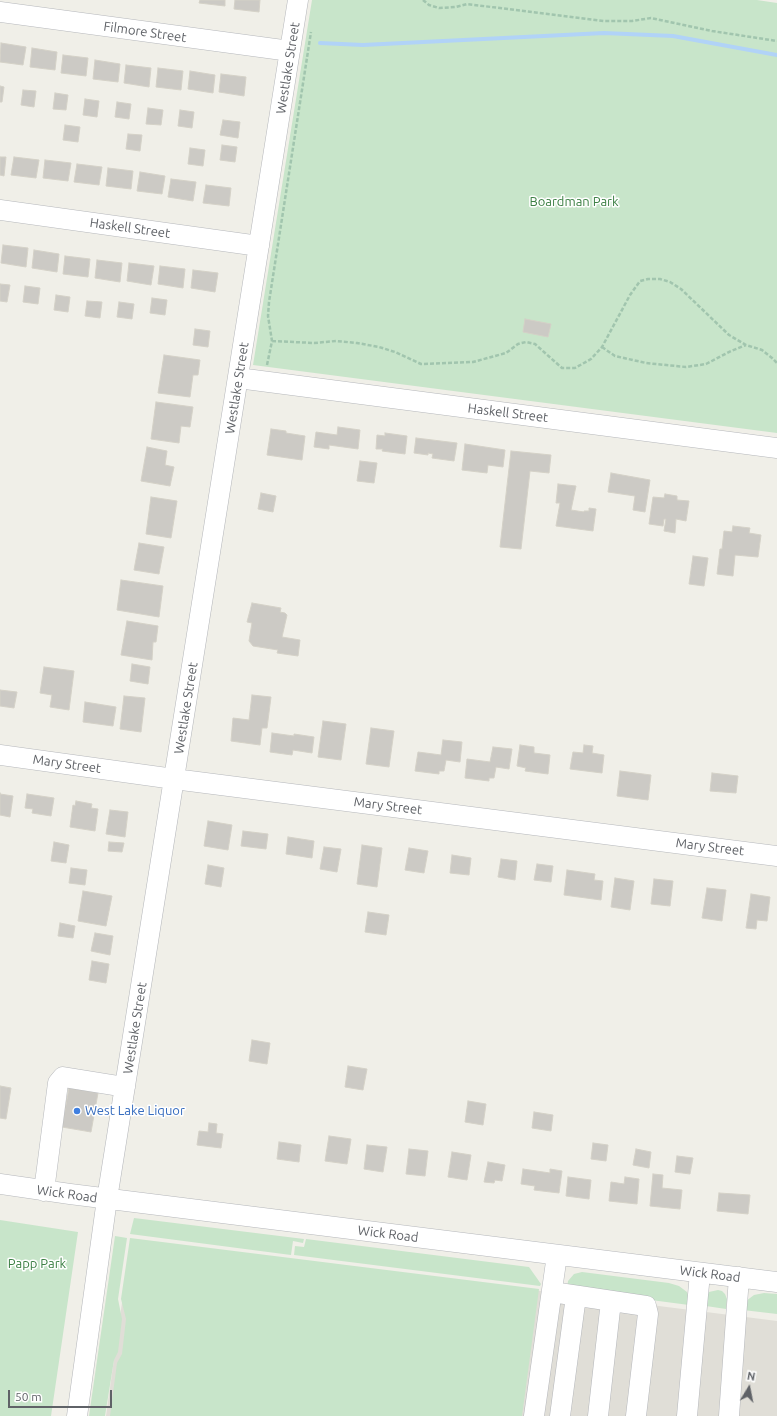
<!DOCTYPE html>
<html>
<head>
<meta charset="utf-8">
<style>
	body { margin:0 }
	#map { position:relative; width:777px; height:1416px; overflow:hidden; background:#f0efe8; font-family:Ubuntu,sans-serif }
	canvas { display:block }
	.north { position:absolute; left:729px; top:1368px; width:40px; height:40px; -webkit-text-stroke:3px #fff; paint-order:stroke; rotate:10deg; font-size:11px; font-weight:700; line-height:16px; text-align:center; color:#5f6267 }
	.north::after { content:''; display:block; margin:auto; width:14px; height:18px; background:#5f6267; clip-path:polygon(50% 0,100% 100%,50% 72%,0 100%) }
	.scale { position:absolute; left:8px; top:1390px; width:104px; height:18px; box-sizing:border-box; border:2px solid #5f6267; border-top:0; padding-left:5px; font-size:12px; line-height:14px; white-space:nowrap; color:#5f6267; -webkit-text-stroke:3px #fff; paint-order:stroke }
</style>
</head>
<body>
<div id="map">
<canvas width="777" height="1416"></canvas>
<div class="north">N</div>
<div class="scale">50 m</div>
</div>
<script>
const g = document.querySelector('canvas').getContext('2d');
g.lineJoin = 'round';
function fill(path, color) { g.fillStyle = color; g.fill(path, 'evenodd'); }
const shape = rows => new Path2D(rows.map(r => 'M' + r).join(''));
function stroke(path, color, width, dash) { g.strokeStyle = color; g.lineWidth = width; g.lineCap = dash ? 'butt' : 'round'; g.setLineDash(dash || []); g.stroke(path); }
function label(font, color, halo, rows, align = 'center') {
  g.font = font + ' Ubuntu,sans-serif'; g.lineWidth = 3; g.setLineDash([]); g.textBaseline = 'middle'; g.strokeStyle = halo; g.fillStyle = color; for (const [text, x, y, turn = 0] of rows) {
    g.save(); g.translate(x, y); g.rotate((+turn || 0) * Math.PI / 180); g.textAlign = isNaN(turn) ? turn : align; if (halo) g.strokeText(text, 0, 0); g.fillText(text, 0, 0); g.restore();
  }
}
fill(shape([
	[131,1239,777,1321,777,1416,106,1416]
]), '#e0ded7');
fill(shape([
	[312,0,757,0,777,3,777,433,253,365],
	[134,1218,304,1239,303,1243,293,1241,291,1255,130,1234],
	[0,1220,78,1232,51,1416,0,1416],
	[115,1236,127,1238,118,1299,122,1319,118,1352,114,1360,105,1416,89,1416],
	[130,1238,539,1289,522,1416,110,1416,117,1363,122,1354,126,1319,121,1299],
	[306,1239,529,1267,541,1284,540,1286,294,1255,295,1246,304,1247],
	[582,1272,669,1283,679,1286,687,1292,689,1299,689,1305,567,1289,568,1281,574,1274],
	[718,1290,722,1291,725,1294,727,1299,726,1309,706,1306,707,1296,709,1292],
	[764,1293,777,1294,777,1314,743,1310,746,1301,754,1295]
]), '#c8e5ca');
stroke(shape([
	[320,43,363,45,604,33,673,36,777,55]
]), '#b1d3f7', 4);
const building = shape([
	[200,0,225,0,225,6,199,3,200,0],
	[235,0,260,0,259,12,234,9,235,0],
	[1,43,26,47,23,65,0,62,1,43],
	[32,48,57,52,55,70,30,67,32,48],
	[63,55,88,58,86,76,61,73,63,55],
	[95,60,120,64,118,82,93,79,95,60],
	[126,65,151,68,149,87,124,83,126,65],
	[158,68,183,71,181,90,156,87,158,68],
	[190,71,215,75,213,93,188,89,190,71],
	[221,74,246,77,244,96,219,92,221,74],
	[0,86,4,87,2,102,0,102,0,86],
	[23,90,36,91,34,107,21,105,23,90],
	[55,93,68,95,66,110,53,109,55,93],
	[85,99,99,101,97,117,83,115,85,99],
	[117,102,131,104,129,119,115,117,117,102],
	[148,108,163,110,161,125,146,124,148,108],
	[180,110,194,112,192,128,178,126,180,110],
	[223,120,240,122,238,138,220,135,223,120],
	[65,125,80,127,78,142,63,140,65,125],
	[128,134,142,135,140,151,126,149,128,134],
	[222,145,237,147,235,162,220,160,222,145],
	[190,148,205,150,203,166,188,164,190,148],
	[0,157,6,157,4,176,0,175,0,157],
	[14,157,39,160,36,178,11,175,14,157],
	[45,160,71,163,68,181,43,178,45,160],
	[77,164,102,167,99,185,74,182,77,164],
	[108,168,133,171,131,189,106,186,108,168],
	[140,172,165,176,162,194,137,191,140,172],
	[171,179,196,182,193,201,168,197,171,179],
	[206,185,231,188,229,206,203,203,206,185],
	[3,245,28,248,26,267,1,263,3,245],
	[34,250,59,254,57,272,32,268,34,250],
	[65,256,90,259,88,277,63,274,65,256],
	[97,260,122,263,120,282,95,278,97,260],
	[129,263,154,266,151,285,127,281,129,263],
	[160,266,185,269,183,288,158,284,160,266],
	[193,270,218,273,215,292,191,288,193,270],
	[0,284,10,285,7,302,0,301,0,284],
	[25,286,40,288,38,304,23,302,25,286],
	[56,295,70,297,68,312,54,310,56,295],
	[152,298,167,300,165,315,150,313,152,298],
	[87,301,102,302,100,318,85,316,87,301],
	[119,302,134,304,132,319,117,317,119,302],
	[525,319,551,324,548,337,523,332,525,319],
	[195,329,210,331,208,347,193,345,195,329],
	[164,355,200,360,198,375,193,375,190,397,158,393,164,355],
	[156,402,193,407,190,427,181,426,179,443,151,439,156,402],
	[338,427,360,430,358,449,329,445,329,449,314,447,316,432,337,435,338,427],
	[271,429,286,431,286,433,305,436,302,460,267,455,271,429],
	[385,433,407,436,405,454,382,451,383,449,376,449,377,435,385,436,385,433],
	[416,438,457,443,454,461,432,458,433,454,428,453,428,455,414,453,416,438],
	[465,444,505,450,503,467,488,465,487,473,462,470,465,444],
	[147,447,167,451,165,465,174,467,170,486,141,481,147,447],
	[511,451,551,455,549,473,530,471,521,549,500,547,511,451],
	[360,461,377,463,374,483,357,481,360,461],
	[611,473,650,480,645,512,633,510,635,496,608,492,611,473],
	[558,484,576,486,571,510,584,512,584,511,589,511,589,508,596,509,593,531,556,526,560,503,556,503,558,484],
	[261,493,276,496,273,512,258,509,261,493],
	[665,494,677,496,677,500,689,501,686,521,676,519,675,533,664,531,666,519,664,519,663,526,649,524,653,497,664,498,665,494],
	[151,497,177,501,171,538,146,534,151,497],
	[733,526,750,528,749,533,761,535,758,557,735,555,733,576,717,574,720,549,722,549,724,531,732,532,733,526],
	[139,543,164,547,159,574,134,570,139,543],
	[693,556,708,558,704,586,689,584,693,556],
	[121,580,163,586,159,617,117,610,121,580],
	[252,603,281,608,280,612,285,613,287,615,282,637,300,640,298,656,277,653,278,650,253,646,249,641,252,623,247,622,252,603],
	[127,621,158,626,156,642,153,642,152,660,121,655,127,621],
	[132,664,150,667,148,684,130,681,132,664],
	[44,667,74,671,69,710,50,707,52,695,40,693,44,667],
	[0,690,17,692,14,708,0,706,0,690],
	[252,695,271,697,267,728,262,728,260,745,231,741,233,718,249,720,252,695],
	[124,696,145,698,141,732,120,729,124,696],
	[85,702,116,707,113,726,83,722,85,702],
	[323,721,346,724,341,760,318,757,323,721],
	[371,728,394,731,389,767,366,764,371,728],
	[272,733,294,736,294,734,314,737,312,753,293,750,292,755,270,752,272,733],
	[443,740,462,742,460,762,446,760,444,771,439,771,439,774,415,771,418,752,441,755,443,740],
	[520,745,534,747,534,753,550,755,548,774,525,771,526,768,517,766,520,745],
	[584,745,593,746,592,753,604,755,602,773,570,769,573,752,583,753,584,745],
	[493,747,512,749,509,769,496,767,494,778,489,778,489,781,465,778,467,759,490,762,493,747],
	[620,771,651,775,648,800,617,796,620,771],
	[712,773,738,776,736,793,710,791,712,773],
	[0,793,0,794,13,796,10,817,0,815,0,793],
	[27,794,54,798,51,816,32,813,33,809,25,808,27,794],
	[76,801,92,804,91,808,98,809,95,831,70,827,73,805,75,806,76,801],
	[110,810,128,812,125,837,106,834,110,810],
	[208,821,232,825,228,850,204,846,208,821],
	[243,831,268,834,266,849,241,846,243,831],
	[288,837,314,841,312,858,286,854,288,837],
	[54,842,69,845,66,863,51,861,54,842],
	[109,842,124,843,122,852,108,851,109,842],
	[362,845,382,848,377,887,357,884,362,845],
	[324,847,341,849,337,872,320,869,324,847],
	[409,848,428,851,424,873,405,870,409,848],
	[452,855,471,858,469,875,450,873,452,855],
	[501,859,517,861,515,880,498,877,501,859],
	[537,864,553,866,551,882,534,880,537,864],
	[208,865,224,868,221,887,205,884,208,865],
	[71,868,87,870,85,885,69,883,71,868],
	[567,870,595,874,594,880,603,881,601,900,564,895,567,870],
	[615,878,634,881,630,910,611,907,615,878],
	[654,879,673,881,670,906,651,904,654,879],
	[707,888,726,890,722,921,702,918,707,888],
	[83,891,112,896,106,926,78,921,83,891],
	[751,894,770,897,767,921,757,920,756,929,746,928,751,894],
	[368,912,389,915,386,935,365,932,368,912],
	[60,923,75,926,73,938,58,936,60,923],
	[95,933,113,936,110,955,91,951,95,933],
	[92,961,109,964,106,983,89,980,92,961],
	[252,1040,270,1043,267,1064,249,1061,252,1040],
	[348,1066,367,1069,363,1090,345,1087,348,1066],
	[0,1086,11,1088,6,1119,0,1118,0,1086],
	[69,1088,98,1093,91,1132,62,1127,69,1088],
	[468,1101,486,1104,483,1125,465,1122,468,1101],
	[534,1112,553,1115,551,1131,532,1128,534,1112],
	[209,1123,217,1124,216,1133,223,1134,221,1148,197,1145,199,1131,208,1132,209,1123],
	[329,1136,351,1139,347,1164,325,1161,329,1136],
	[279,1142,301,1145,299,1162,277,1159,279,1142],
	[593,1143,608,1145,606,1161,591,1159,593,1143],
	[367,1145,387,1147,383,1172,364,1169,367,1145],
	[409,1149,428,1151,425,1176,406,1174,409,1149],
	[636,1149,651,1152,649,1168,633,1165,636,1149],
	[452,1152,471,1155,467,1180,448,1177,452,1152],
	[677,1156,693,1158,690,1174,675,1172,677,1156],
	[488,1162,505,1165,502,1181,495,1180,494,1183,484,1182,488,1162],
	[523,1169,550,1173,550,1169,562,1171,559,1193,534,1190,535,1186,521,1184,523,1169],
	[653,1174,663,1175,662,1188,682,1190,680,1209,650,1206,653,1174],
	[568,1177,591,1180,589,1199,566,1196,568,1177],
	[625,1177,639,1179,637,1204,609,1201,611,1182,624,1184,625,1177],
	[719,1193,750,1195,748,1214,717,1211,719,1193]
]);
fill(building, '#cccac5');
stroke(building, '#d4d1c7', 1);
const minor = shape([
	[0,12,290,51],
	[0,210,259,246],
	[238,378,777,448],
	[0,755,174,779,777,856],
	[0,1184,70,1194,777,1282],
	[44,1191,58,1083,63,1077,125,1087],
	[552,1292,646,1306,648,1314,636,1416],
	[77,1416,107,1199,298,0],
	[534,1416,557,1255],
	[560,1416,576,1296],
	[598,1416,611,1301],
	[687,1416,700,1273],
	[729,1416,739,1277]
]);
stroke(minor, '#b5b7bb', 21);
stroke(shape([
	[423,0,429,5,439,8,456,7,467,4,604,21,632,21,651,18,712,31,777,41],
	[272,341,314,343,336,341,357,343,379,347,395,352,421,364,473,362,506,353,518,344,526,342,535,344,562,368,575,368,591,359,602,347,630,295,640,281,648,279,660,279,670,282,681,289,729,335,746,345,762,350,772,358,777,363],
	[602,347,615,356,646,363,686,367,706,364,731,351,746,345],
	[267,365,272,341,268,316,269,302,311,32]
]), '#a1c5ae', 2.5, [4, 2]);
stroke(minor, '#fff', 20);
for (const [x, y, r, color] of [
	[77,1111,4,"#3f7fe0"]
]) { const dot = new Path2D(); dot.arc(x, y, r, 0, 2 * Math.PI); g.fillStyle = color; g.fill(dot); stroke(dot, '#fff', 1.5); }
label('13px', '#5f6267', '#fff', [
	["Filmore Street",145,32,8],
	["Westlake Street",288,68,-81],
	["Haskell Street",130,228,8],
	["Westlake Street",237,388,-81],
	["Haskell Street",508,413,7],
	["Westlake Street",186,708,-81],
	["Mary Street",67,764,8],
	["Mary Street",388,806,7],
	["Mary Street",710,847,7],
	["Westlake Street",135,1028,-81],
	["Wick Road",67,1194,8],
	["Wick Road",388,1234,7],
	["Wick Road",710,1274,7]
]);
label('13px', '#3d8045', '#fff', [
	["Boardman Park",574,202],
	["Papp Park",37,1264]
]);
label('13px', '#366cbe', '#fff', [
	["West Lake Liquor",85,1111]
], 'left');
</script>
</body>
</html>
